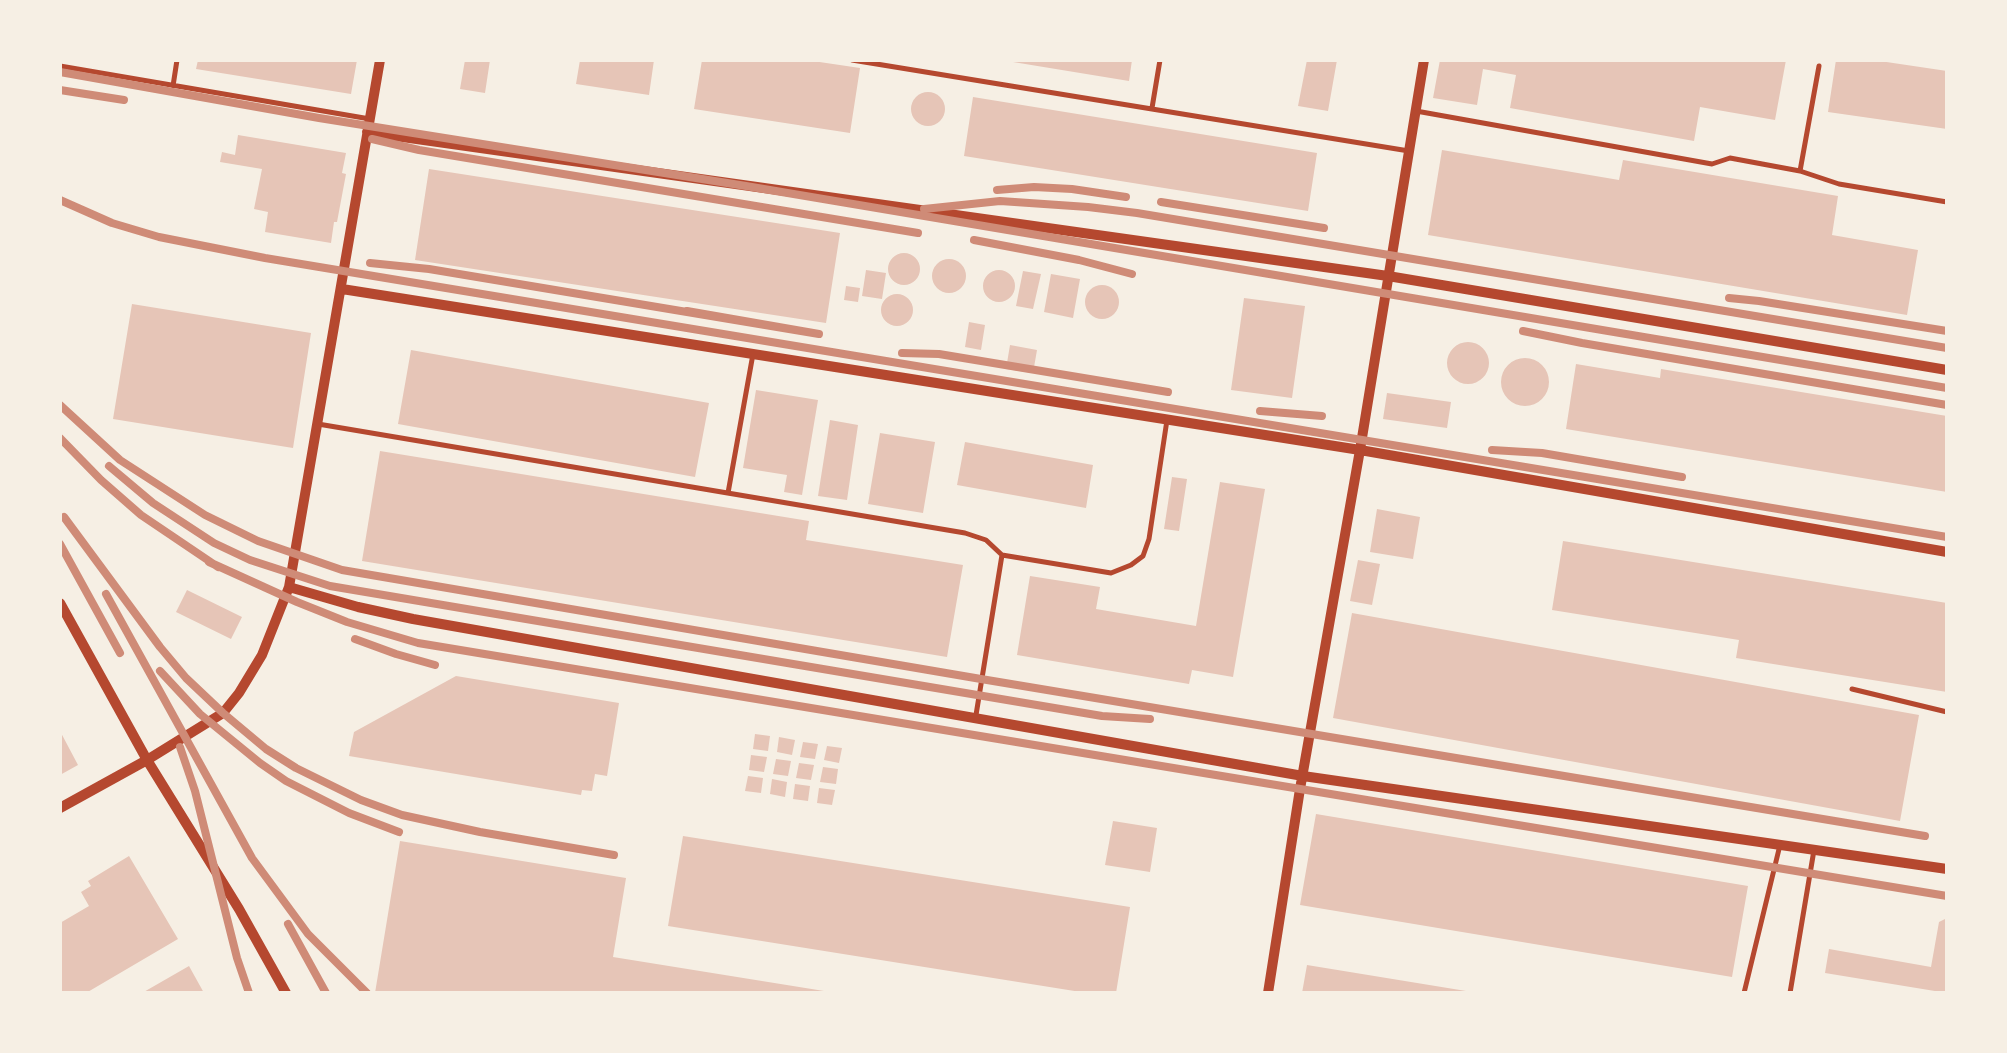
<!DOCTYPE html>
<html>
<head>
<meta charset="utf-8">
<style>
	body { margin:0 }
	#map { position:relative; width:2007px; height:1053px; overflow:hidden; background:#f6efe4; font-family:"Alegreya Sans",sans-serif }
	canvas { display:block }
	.frame { position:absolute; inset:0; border:62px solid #f6efe4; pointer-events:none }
</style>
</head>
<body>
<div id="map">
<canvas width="2007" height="1053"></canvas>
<div class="frame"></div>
</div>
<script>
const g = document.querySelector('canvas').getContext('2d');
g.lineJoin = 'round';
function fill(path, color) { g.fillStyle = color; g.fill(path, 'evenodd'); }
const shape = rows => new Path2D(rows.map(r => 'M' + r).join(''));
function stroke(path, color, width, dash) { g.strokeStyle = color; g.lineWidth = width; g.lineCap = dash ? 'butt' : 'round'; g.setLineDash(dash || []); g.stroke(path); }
fill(shape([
	[198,60,357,60,351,94,196,69],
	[465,60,490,60,485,93,460,89],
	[580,60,654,60,649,95,576,84],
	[702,60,806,60,860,68,850,133,694,109],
	[1013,60,1132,60,1129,81,1013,62],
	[1307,60,1337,60,1328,111,1298,106],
	[1440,60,1786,60,1775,120,1700,107,1694,141,1510,108,1516,75,1483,69,1477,105,1433,98],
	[1836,60,1873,60,1947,71,1947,129,1828,112],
	'911 109a17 17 0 1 1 34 0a17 17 0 1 1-34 0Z',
	[973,97,1317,153,1308,211,964,156],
	[238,135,346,153,342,173,346,174,337,222,334,222,331,243,265,232,268,212,254,209,262,169,220,162,222,152,235,155],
	[1442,150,1619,180,1623,160,1838,196,1832,235,1918,250,1907,315,1428,235],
	[429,169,840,233,826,323,415,260],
	'888 269a16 16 0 1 1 32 0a16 16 0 1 1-32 0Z',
	'932 276a17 17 0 1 1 34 0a17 17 0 1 1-34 0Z',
	'983 286a16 16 0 1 1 32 0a16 16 0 1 1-32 0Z',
	[866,270,886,273,882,299,862,296],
	[1023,271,1041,274,1033,309,1016,306],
	[1051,274,1080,279,1073,318,1044,312],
	'1085 302a17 17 0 1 1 34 0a17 17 0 1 1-34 0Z',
	[846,286,860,288,858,302,844,300],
	'881 310a16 16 0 1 1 32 0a16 16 0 1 1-32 0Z',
	[1244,298,1305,306,1292,398,1231,390],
	[132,304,311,333,293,448,113,419],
	[969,322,985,325,981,350,965,347],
	'1447 363a21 21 0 1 1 42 0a21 21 0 1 1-42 0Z',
	[1010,345,1037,350,1033,373,1006,369],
	[411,350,709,403,695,477,398,424],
	'1501 382a24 24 0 1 1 48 0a24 24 0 1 1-48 0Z',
	[1576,364,1660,378,1661,369,1947,416,1947,492,1566,429],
	[756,390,818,400,802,495,784,492,787,475,743,468],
	[1387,393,1451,402,1447,428,1383,419],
	[830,420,858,425,847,500,818,496],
	[880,433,935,442,923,513,868,504],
	[965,442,1093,465,1086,508,957,485],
	[380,451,809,521,806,540,963,565,947,657,362,561],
	[1172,477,1187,479,1179,531,1164,529],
	[1220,482,1265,489,1233,677,1192,670,1189,684,1017,655,1030,576,1100,587,1096,609,1196,626],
	[1377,509,1420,517,1413,559,1370,552],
	[1563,541,1947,603,1947,692,1736,658,1739,640,1552,610],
	[1358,560,1380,564,1372,605,1350,601],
	[187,590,242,617,231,639,176,612],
	[1352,613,1919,715,1900,821,1333,718],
	[456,676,619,703,607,776,595,774,592,791,582,790,581,795,349,756,354,732],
	[60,731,78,765,60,775],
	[755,734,770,736,768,751,753,749],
	[779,737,795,740,792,755,777,752],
	[803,742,818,744,815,759,800,757],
	[827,746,842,748,839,763,824,760],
	[751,755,767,757,764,772,749,770],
	[776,759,791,761,788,776,773,774],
	[799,763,814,765,811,780,796,778],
	[823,767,838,769,836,784,820,782],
	[748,776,763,778,761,793,745,791],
	[772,779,787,782,785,797,770,794],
	[795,784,810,786,808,801,793,799],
	[819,788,835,790,832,805,817,803],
	[1316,814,1748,886,1732,977,1300,905],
	[1113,821,1157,828,1150,872,1105,865],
	[683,836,1130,907,1116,993,1087,993,668,926],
	[400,841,626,878,613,957,824,991,824,993,375,993],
	[129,856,178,939,86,993,60,993,60,923,89,906,81,892,91,886,88,881],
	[1947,918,1947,993,1825,973,1829,949,1931,967,1939,922],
	[1307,965,1466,991,1466,993,1302,993],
	[189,966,204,993,142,993]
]), '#e6c5b7');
stroke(shape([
	[852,60,1409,151],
	[60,66,370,119],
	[173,86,177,60],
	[1152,108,1160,60],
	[1416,111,1712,164,1730,158,1800,171,1839,184,1947,202],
	[1800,171,1819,66],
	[318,424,965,533,986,540,1002,555,976,715],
	[728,493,753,354],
	[1002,555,1111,573,1131,565,1143,556,1149,539,1167,420],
	[1852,689,1947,712],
	[1744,993,1780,845],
	[1790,993,1814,850]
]), '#b5482f', 5);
stroke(shape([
	[367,132,1388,276,1947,370],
	[342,289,1360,450,1947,552],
	[289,587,358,607,413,619,1303,776,1947,869],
	[60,603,147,760,239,909,286,993],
	[60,808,147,760,223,713,239,693,262,655,289,587,380,60],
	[1268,993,1300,789,1360,450,1424,60]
]), '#b5482f', 10);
stroke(shape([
	[60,72,319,118,746,186,1947,388],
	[60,90,124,100],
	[372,139,419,150,918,233],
	[997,190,1034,187,1072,189,1126,197],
	[60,200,112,223,159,237,265,258,1947,537],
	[1161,202,1324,228],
	[924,209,1000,201,1088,207,1137,213,1947,348],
	[974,240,1079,260,1132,274],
	[370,263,429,269,819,334,687,311],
	[1729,298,1759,301,1947,331],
	[1523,331,1582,343,1947,405],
	[902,353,939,354,1168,392],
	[60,405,120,460,205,515,258,541,342,570,981,679,1925,836],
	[1260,411,1322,416],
	[60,438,101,480,141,515,218,567],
	[1492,450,1542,453,1682,477],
	[109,466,153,503,214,543,250,560,330,586,1102,716,1150,719],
	[64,517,160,647,186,678,223,713,266,749,296,768,361,800,402,815,480,832,614,855],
	[60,544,120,653],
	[209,562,297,602,347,622,418,643,1947,896],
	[106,594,252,858,308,934,367,993],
	[355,639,396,654,435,665],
	[160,671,200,714,260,763,286,781,349,813,399,832],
	[180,747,195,791,237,958,249,993],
	[288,924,326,993]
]), '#cf8b77', 8);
</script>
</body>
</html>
